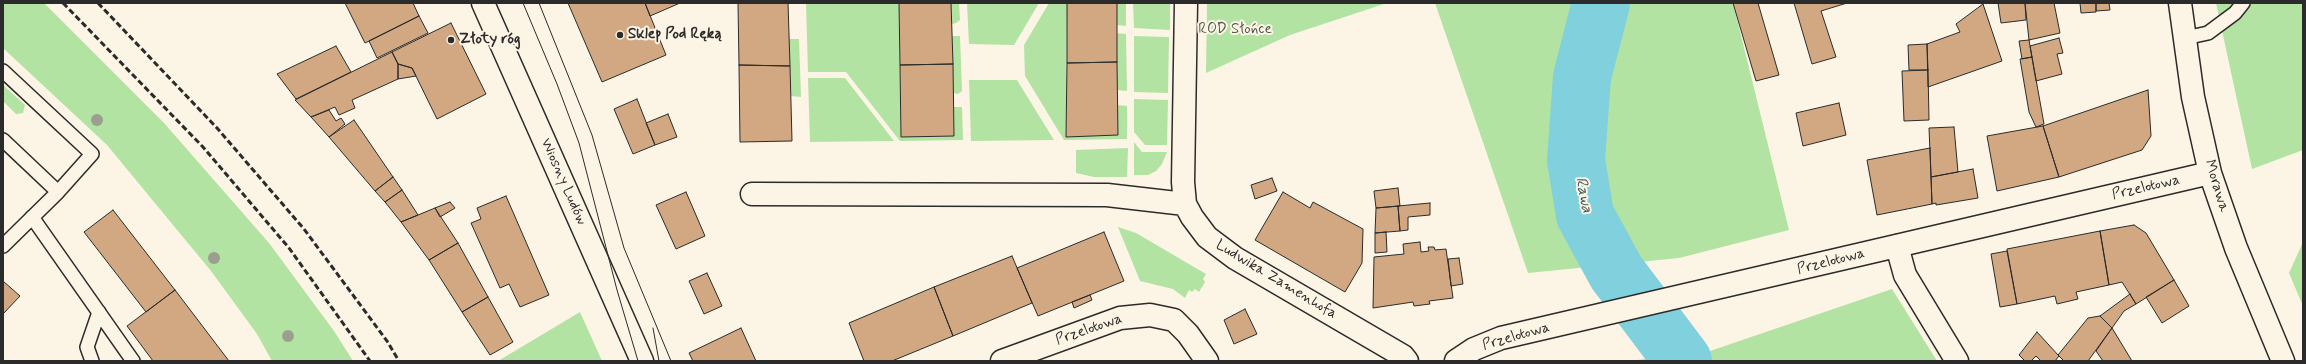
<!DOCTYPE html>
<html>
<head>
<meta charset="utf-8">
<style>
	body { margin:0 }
	#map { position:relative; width:2306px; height:364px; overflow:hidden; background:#fcf5e5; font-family:Mynerve,sans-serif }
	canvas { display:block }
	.frame { position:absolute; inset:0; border:4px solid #2b2b2b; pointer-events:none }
</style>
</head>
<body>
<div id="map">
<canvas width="2306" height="364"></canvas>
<div class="frame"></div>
</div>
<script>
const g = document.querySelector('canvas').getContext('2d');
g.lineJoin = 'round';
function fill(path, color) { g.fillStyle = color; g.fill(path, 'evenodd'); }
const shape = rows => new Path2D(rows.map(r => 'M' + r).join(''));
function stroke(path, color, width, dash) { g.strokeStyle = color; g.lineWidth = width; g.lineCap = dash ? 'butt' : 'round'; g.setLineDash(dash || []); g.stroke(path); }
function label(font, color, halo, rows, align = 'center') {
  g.font = font + ' Mynerve,sans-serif'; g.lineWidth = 4; g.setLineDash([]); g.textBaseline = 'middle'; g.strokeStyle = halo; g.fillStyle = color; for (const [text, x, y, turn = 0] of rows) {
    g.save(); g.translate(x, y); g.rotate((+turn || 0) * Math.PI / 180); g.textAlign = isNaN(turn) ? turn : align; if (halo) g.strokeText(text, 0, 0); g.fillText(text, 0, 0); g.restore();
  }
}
fill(shape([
	[3,3,44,3,164,123,269,243,334,331,353,361,272,361,257,334,211,271,107,145,3,48],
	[806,3,899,3,901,137,954,136,953,107,962,107,963,140,900,141,846,72,808,72],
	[951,3,959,3,960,20,956,23,952,24],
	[967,3,1039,3,1014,45,969,44],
	[1049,3,1067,3,1066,137,1117,135,1117,105,1127,106,1127,139,1064,140,1025,76,1024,45],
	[1117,3,1126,3,1126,26,1117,25],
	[1133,3,1170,3,1170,30,1134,28],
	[1207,3,1387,3,1290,35,1206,73],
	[1435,3,1733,3,1789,230,1679,258,1528,273],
	[2216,3,2303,3,2303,150,2252,169],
	[1116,33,1126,34,1127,91,1117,90],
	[952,36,960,36,962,91,958,94,953,93],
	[1134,36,1169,37,1168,93,1134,92],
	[789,39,799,39,801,97,791,96],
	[808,78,845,78,894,141,810,142],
	[969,80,1017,80,1054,140,971,141],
	[3,85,25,105,23,113,16,114,3,101],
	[1134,99,1168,100,1167,145,1145,145,1134,132],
	[1134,142,1142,152,1167,152,1162,164,1156,171,1148,175,1134,175],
	[1128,148,1127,177,1094,177,1076,173,1076,150],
	[1118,227,1136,233,1206,274,1203,279,1205,282,1199,292,1195,289,1192,292,1189,290,1185,298,1173,289,1140,281],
	[2303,242,2303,306,2289,273],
	[1892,289,1937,361,1629,361,1710,351],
	[580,312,602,361,498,361]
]), '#b2e3a3');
stroke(shape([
	[1601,3,1582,77,1576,160,1585,215,1616,272,1683,361]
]), '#80d0dd', 58);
const building = shape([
	[345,3,413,3,419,16,365,43,345,3],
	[568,3,645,3,666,55,602,82,568,3],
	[645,3,680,3,650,16,645,3],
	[738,3,788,3,790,66,739,65,738,3],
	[899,3,951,3,953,64,900,65,899,3],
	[1067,3,1117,3,1117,62,1067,63,1067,3],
	[1733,3,1758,3,1779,75,1756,81,1733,3],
	[1794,3,1847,3,1821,11,1836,57,1812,64,1794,3],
	[1998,3,2025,3,2026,20,2001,23,1998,3],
	[2025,3,2054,3,2060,33,2029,40,2025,3],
	[2080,3,2096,3,2096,12,2081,13,2080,3],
	[2096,3,2109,3,2110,10,2096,11,2096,3],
	[1983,4,2002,61,1928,87,1927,44,1960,32,1956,24,1983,4],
	[419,16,428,33,377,58,369,41,419,16],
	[451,23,486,94,437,119,412,68,398,64,392,52,451,23],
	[2059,38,2063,53,2057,54,2062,74,2036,81,2030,46,2059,38],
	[2029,40,2032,57,2022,59,2019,41,2029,40],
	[1927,44,1928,70,1909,70,1908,45,1927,44],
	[336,46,351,72,296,99,277,74,336,46],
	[392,52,398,64,398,79,352,100,355,108,339,115,335,107,311,117,295,100,392,52],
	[2032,57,2044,124,2036,127,2029,112,2020,59,2032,57],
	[1117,62,1118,135,1066,137,1067,63,1117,62],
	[398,64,412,68,416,76,398,79,398,64],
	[953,64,954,136,901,137,900,65,953,64],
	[739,65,790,66,792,141,740,142,739,65],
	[1928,70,1929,120,1904,121,1902,71,1928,70],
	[2148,90,2151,136,2142,150,2059,177,2043,126,2148,90],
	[637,99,655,145,633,154,614,109,637,99],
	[1839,103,1846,135,1803,146,1796,113,1839,103],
	[329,110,336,121,341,118,345,124,329,137,311,117,329,110],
	[668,114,677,137,655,145,646,123,668,114],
	[354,120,393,177,375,191,329,137,354,120],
	[2043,126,2059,177,1997,191,1987,136,2043,126],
	[1954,127,1958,172,1931,177,1929,128,1954,127],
	[1930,148,1932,204,1877,215,1867,160,1930,148],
	[1973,169,1978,198,1936,205,1936,203,1932,204,1931,177,1973,169],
	[393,177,402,190,385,202,375,191,393,177],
	[1272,178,1277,191,1255,199,1251,185,1272,178],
	[1398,188,1400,206,1376,208,1374,191,1398,188],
	[402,190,418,215,401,222,385,202,402,190],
	[686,192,705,236,676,249,656,205,686,192],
	[1283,192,1310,208,1313,202,1363,229,1362,263,1345,292,1255,240,1283,192],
	[506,196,549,295,520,307,509,284,500,288,471,223,481,219,477,208,506,196],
	[450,202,455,208,440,217,435,208,450,202],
	[1430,203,1430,215,1408,217,1408,230,1400,231,1398,206,1430,203],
	[1398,206,1400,231,1375,233,1376,208,1398,206],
	[435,208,458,243,429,260,401,222,435,208],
	[113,210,175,290,146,312,84,232,113,210],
	[2134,225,2146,233,2174,280,2136,304,2122,282,2109,285,2100,231,2134,225],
	[2100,231,2109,285,2076,292,2078,299,2057,304,2055,296,2017,304,2007,249,2100,231],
	[1104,232,1124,281,1038,316,1017,268,1104,232],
	[1386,232,1387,252,1375,253,1375,233,1386,232],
	[1420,242,1421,252,1429,251,1428,247,1434,247,1435,250,1446,249,1453,298,1429,301,1430,304,1414,306,1413,302,1373,308,1374,257,1404,254,1403,244,1420,242],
	[458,243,488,297,462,312,429,260,458,243],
	[2007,251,2017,304,2000,307,1991,254,2007,251],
	[1012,256,1032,303,953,336,934,287,1012,256],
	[1459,258,1463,284,1451,286,1448,259,1459,258],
	[707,273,722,306,704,314,689,281,707,273],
	[2174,280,2189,306,2162,323,2146,297,2174,280],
	[3,281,20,296,3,314,3,281],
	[934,287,953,336,892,361,864,361,849,323,934,287],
	[175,290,229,361,153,361,127,326,175,290],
	[2130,294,2136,304,2124,311,2112,328,2100,316,2130,294],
	[1090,295,1092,300,1074,308,1072,302,1090,295],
	[488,297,513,342,490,355,462,312,488,297],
	[1245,309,1257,334,1234,344,1224,320,1245,309],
	[2100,316,2112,328,2088,361,2064,361,2058,355,2088,318,2100,316],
	[741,328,756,361,693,361,689,353,741,328],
	[2112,328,2132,361,2103,361,2096,351,2112,328],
	[2037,332,2059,356,2055,361,2041,361,2036,356,2031,361,2025,361,2019,355,2037,332]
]);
fill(building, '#d2a883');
stroke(building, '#2b2b2b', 1);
const lane = shape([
	[2185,38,2208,33,2235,13,2243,3],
	[3,71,92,154,58,192],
	[3,140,58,192,3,246],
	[32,217,133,361],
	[92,361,87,347,99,312]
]);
const street = shape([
	[1186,3,1183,182,1185,204,1192,217,1207,237,1235,258,1403,356,1407,361],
	[752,194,1107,195,1185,204],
	[1897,246,1905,275,1957,361],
	[1002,361,1120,318,1150,315,1174,320,1188,334,1207,361]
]);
const secondary = shape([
	[483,3,642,361],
	[2180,3,2193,97,2210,173,2236,248,2283,361],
	[1456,361,1474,349,1501,338,2210,173]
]);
stroke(lane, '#2b2b2b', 16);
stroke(street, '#2b2b2b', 25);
stroke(secondary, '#2b2b2b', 25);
stroke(lane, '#fcf5e5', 13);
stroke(street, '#fcf5e5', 22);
stroke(secondary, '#fcf5e5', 22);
stroke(shape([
	[523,3,557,84,579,143,617,290,638,361],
	[539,3,592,135,624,248,671,361],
	[653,328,659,361]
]), '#2b2b2b', 1);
stroke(shape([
	[63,3,203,147,289,248,370,361],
	[98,3,217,128,304,229,387,341,399,361]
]), '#2b2b2b', 3, [6, 3]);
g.fillStyle = '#9c9f8f';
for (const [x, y] of [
	[97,120],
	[214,258],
	[288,336]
]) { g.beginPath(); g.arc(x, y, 6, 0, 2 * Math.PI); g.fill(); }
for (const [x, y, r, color] of [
	[620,35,4,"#2b2b2b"],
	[451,40,4,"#2b2b2b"]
]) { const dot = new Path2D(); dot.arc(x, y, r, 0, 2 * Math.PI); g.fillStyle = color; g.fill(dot); stroke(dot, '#fcf5e5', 1.5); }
label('15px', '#4d5949', '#fcf5e5', [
	["ROD Słońce",1235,30]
]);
label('bold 15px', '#2b2b2b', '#fcf5e5', [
	["Sklep Pod Ręką",628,35],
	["Złoty róg",459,40]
], 'left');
label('15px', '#2b2b2b', '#fcf5e5', [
	["Wiosny Ludów",563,182,66],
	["Morawa",2216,186,73],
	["Przelotowa",2146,188,-13],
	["Przelotowa",1831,262,-14],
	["Ludwika Zamenhofa",1276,280,31],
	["Przelotowa",1089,330,-19],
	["Przelotowa",1516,337,-16]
]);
label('italic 16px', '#405458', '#fcf5e5', [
	["Rawa",1583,195,79]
]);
</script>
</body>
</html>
